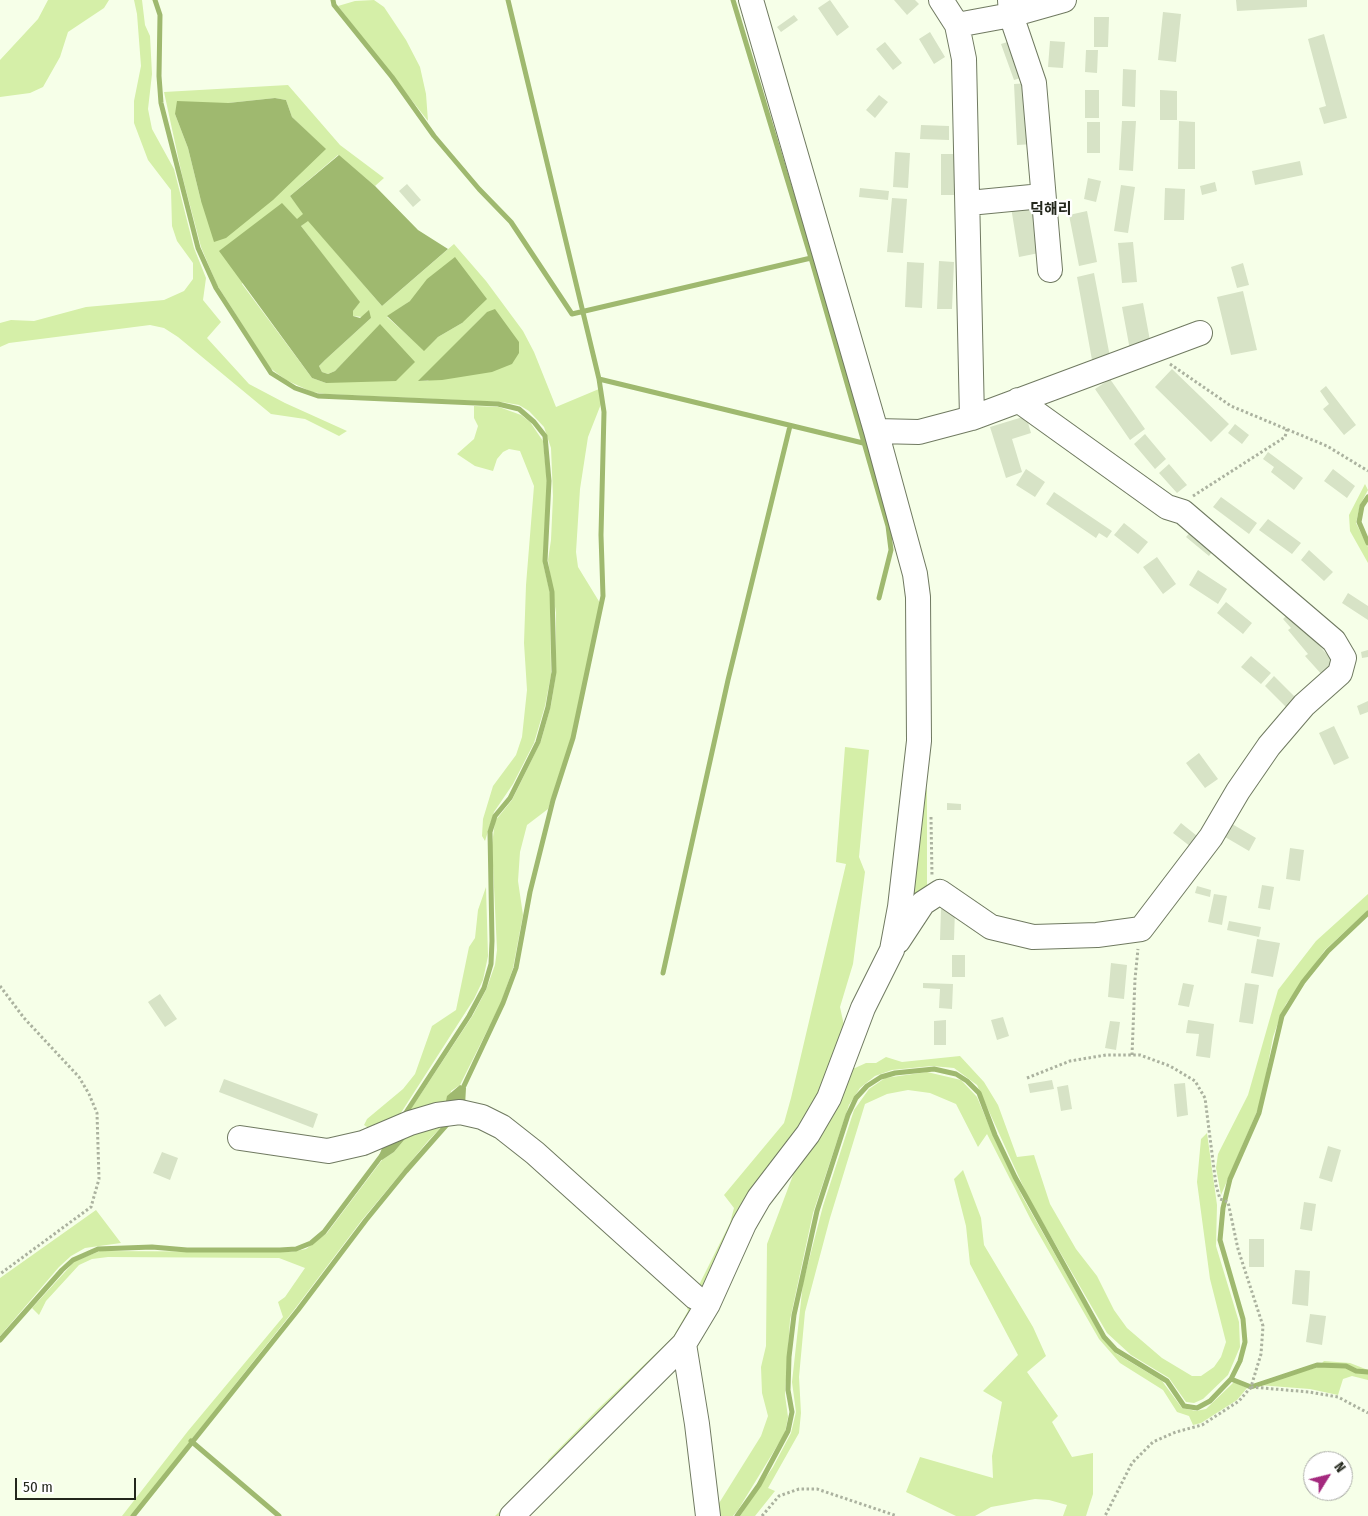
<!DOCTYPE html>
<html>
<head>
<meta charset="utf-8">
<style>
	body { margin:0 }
	#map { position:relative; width:1368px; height:1516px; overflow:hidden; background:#f6ffe8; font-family:"Fira Sans Condensed",sans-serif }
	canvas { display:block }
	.north { position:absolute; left:1303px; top:1451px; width:50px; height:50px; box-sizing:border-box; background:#fff; border:1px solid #a7a9a4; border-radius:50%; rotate:54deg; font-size:14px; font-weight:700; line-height:20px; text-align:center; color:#23271c }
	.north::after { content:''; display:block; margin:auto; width:18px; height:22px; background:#a4297e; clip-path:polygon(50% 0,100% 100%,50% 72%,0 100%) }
	.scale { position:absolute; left:15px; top:1478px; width:121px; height:22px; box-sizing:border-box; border:2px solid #23271c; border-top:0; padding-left:6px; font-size:15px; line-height:18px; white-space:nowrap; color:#23271c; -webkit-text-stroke:4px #fff; paint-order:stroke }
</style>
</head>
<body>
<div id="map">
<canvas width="1368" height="1516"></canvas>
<div class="north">N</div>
<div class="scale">50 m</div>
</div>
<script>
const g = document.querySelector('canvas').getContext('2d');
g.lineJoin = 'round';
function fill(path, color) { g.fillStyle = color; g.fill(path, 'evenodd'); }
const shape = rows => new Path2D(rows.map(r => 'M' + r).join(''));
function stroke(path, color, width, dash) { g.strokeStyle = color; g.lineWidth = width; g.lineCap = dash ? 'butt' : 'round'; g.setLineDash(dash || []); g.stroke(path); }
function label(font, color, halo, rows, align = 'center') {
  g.font = font + ' "Fira Sans Condensed","Noto Sans KR",sans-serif'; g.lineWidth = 4.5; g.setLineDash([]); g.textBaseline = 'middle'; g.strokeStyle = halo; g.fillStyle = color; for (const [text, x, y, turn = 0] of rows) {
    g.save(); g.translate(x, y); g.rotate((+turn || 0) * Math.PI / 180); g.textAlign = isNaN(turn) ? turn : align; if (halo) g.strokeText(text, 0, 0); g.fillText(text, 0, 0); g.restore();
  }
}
fill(shape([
	[48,0,109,0,104,8,68,32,60,57,43,87,30,93,0,97,0,60,38,19],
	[134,0,142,0,145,25,150,36,152,74,148,109,152,129,174,169,194,248,206,278,203,300,221,322,207,338,249,384,285,403,347,431,339,436,305,419,271,414,178,337,164,328,150,325,9,343,0,347,0,323,11,320,34,321,86,307,164,300,184,291,193,279,193,263,177,241,172,226,171,190,148,160,134,123,134,101,141,66,137,14],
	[374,0,384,7,406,40,420,67,426,94,428,121,338,6,355,1],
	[288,85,340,145,384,178,375,186,338,155,290,196,304,214,297,220,282,204,242,284,312,378,326,383,380,325,335,371,328,374,322,372,319,366,325,360,371,318,353,316,353,311,359,302,301,226,308,220,382,306,454,244,486,281,523,331,534,352,556,407,599,389,601,404,588,437,580,489,576,552,578,567,600,603,571,738,548,809,527,825,520,852,518,881,523,915,513,968,501,1003,460,1085,451,1091,449,1105,403,1121,473,1015,486,990,495,965,497,950,492,845,495,821,512,800,541,741,551,705,556,673,556,613,548,560,551,540,553,496,551,448,544,427,529,411,519,405,502,402,325,394,312,392,286,380,270,368,217,285,201,247,182,175,164,92],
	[275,98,286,100,292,117,325,149,201,201,188,148,175,114,228,103],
	[410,301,462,323,438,337,424,350,387,317],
	[487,312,428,381,419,381,443,357],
	[474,406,499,407,521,415,530,422,543,441,547,482,543,563,550,593,551,675,545,706,534,743,513,784,494,812,485,841,482,836,483,819,493,786,516,755,522,737,527,690,524,643,526,585,534,486,520,451,509,449,503,452,497,459,493,471,475,466,457,454,474,439,478,426,474,418],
	[1365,484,1368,490,1360,505,1356,523,1368,547,1368,563,1350,531,1349,515],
	[845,747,869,750,859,857,865,872,853,964,840,1007,845,1030,813,1110,706,1295,697,1289,730,1223,734,1208,724,1195,784,1123,791,1098,846,864,836,862],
	[920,759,927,791,927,894,903,905],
	[486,887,488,956,483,980,474,999,397,1119,370,1129,364,1125,367,1119,403,1089,415,1074,432,1026,456,1010,469,947,475,938,478,910],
	[1368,894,1368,910,1325,950,1286,1004,1280,1017,1273,1037,1261,1102,1221,1195,1216,1168,1218,1154,1248,1095,1278,990,1316,941],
	[960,1056,984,1082,998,1105,1017,1157,1034,1155,1050,1204,1076,1249,1097,1276,1114,1310,1127,1328,1162,1358,1192,1376,1201,1376,1214,1367,1221,1357,1226,1342,1210,1279,1197,1182,1201,1139,1207,1133,1217,1205,1216,1246,1239,1322,1240,1347,1228,1375,1203,1399,1194,1403,1186,1402,1169,1378,1131,1355,1107,1333,1028,1197,977,1085,954,1068,932,1066,892,1070,875,1076,860,1088,849,1105,813,1213,790,1320,785,1395,788,1417,785,1433,738,1510,733,1516,711,1516,761,1436,768,1416,762,1393,761,1367,766,1346,767,1244,804,1146,845,1066,855,1068,866,1063,876,1063,886,1057,902,1062],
	[927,1072,961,1080,977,1097,995,1140,1023,1198,1103,1339,1117,1354,1162,1381,1182,1408,1196,1411,1206,1409,1234,1382,1247,1388,1237,1400,1201,1423,1193,1425,1189,1416,1177,1412,1163,1390,1120,1363,1099,1339,1032,1222,987,1134,978,1147,956,1104,930,1093,908,1090,887,1094,865,1104,830,1218,805,1312,799,1377,801,1413,799,1433,768,1488,775,1491,755,1516,740,1516,773,1467,791,1433,796,1412,792,1382,803,1283,823,1206,854,1110,869,1089,885,1078],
	[450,1118,428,1141,362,1220,294,1310,131,1516,122,1516,188,1431,283,1317,278,1302,285,1297,305,1268,279,1258,108,1257,92,1259,79,1265,46,1301,39,1315,32,1308,75,1261,100,1251,291,1252,306,1249,327,1233,382,1160,394,1152,410,1133],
	[963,1170,981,1218,984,1245,1033,1327,1046,1356,1027,1372,1058,1416,1052,1422,1072,1457,1093,1453,1093,1494,1086,1516,1063,1516,1067,1505,1049,1500,1035,1499,991,1507,975,1516,956,1516,906,1492,920,1457,993,1478,992,1456,1002,1402,983,1391,1018,1355,970,1264,966,1226,954,1179],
	[96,1210,121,1243,85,1248,71,1256,59,1267,0,1336,0,1278],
	[686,1303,691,1308,692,1316,685,1333,505,1516,495,1516,547,1466,548,1460,598,1409,673,1337,688,1311],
	[1324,1361,1350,1363,1368,1370,1368,1380,1352,1376,1343,1379,1338,1395,1310,1389,1258,1385,1318,1367]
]), '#d5efa8');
fill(shape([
	[275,98,286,100,292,117,326,149,273,200,226,238,214,242,201,201,188,148,175,114,177,101,228,103],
	[339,155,375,186,418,230,448,249,382,306,308,221,301,226,360,302,353,311,353,316,360,318,369,310,371,318,325,360,319,366,322,372,328,374,335,371,380,324,415,362,396,381,326,383,312,378,219,251,282,203,297,219,303,214,290,196],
	[455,257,487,299,462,323,438,337,424,351,387,316,410,301,427,279],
	[495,309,519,342,519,353,512,364,492,372,442,380,418,381,487,312],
	[460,1085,466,1088,465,1106,449,1105,446,1101,447,1096],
	[410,1133,394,1152,382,1160,378,1158,383,1146]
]), '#9fb96f');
stroke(shape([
	[155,0,160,15,159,76,161,103,198,248,216,288,271,373,295,388,318,396,498,404,519,409,534,422,545,436,549,481,545,561,552,592,554,672,548,707,538,742,510,798,495,816,490,832,492,941,491,964,484,988,469,1016,403,1117],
	[333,0,334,5,392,77,434,136,479,189,511,222,572,314,811,258],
	[733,0,811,258,888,526,891,550,879,598],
	[599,379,863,443],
	[1368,497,1362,506,1359,522,1368,543],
	[663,973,728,680,790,426],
	[462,1090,503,1003,516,968,530,892,553,800,573,738,603,596,601,535,604,412,599,379,508,0],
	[0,1340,62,1270,73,1260,98,1249,152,1247,187,1250,280,1250,296,1249,311,1243,324,1232,382,1155],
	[1231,1379,1251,1387,1317,1365,1346,1366,1356,1371,1368,1372],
	[191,1441,279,1516],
	[133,1516,298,1310,366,1220,406,1171,450,1121],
	[737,1516,759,1485,788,1431,792,1412,788,1390,789,1357,794,1315,817,1211,848,1115,856,1098,867,1086,881,1077,895,1073,934,1069,956,1074,967,1081,979,1093,995,1135,1015,1177,1104,1337,1116,1350,1167,1381,1184,1406,1197,1408,1210,1401,1231,1379,1240,1361,1245,1342,1243,1319,1220,1240,1223,1208,1230,1179,1259,1113,1282,1016,1303,982,1328,951,1368,913]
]), '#9fb96f', 5);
fill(shape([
	[830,0,849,27,837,36,818,8],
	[894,0,915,0,919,4,907,15],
	[1236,0,1307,0,1307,7,1237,11],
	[1163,12,1181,14,1176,62,1158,60],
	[794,15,798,20,781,32,777,27],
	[1094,17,1109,17,1108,47,1094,47],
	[930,32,945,57,934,64,919,39],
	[1324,34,1347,118,1324,124,1319,108,1326,106,1308,39],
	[1014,40,1027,76,1014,80,1001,44],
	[1050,41,1065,42,1063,68,1048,67],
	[885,42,902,63,893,70,876,49],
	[1086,50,1098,50,1097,73,1085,72],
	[1123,69,1136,70,1135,107,1122,106],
	[1031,83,1034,144,1017,145,1014,84],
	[1085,90,1099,90,1099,118,1085,118],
	[1160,90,1177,91,1177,120,1160,120],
	[879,95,888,102,875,118,866,110],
	[1122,121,1136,121,1133,171,1119,170],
	[1179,121,1195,122,1195,169,1178,169],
	[1087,122,1100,122,1100,153,1087,153],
	[921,125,949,126,949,140,920,139],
	[895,152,910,153,908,188,893,187],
	[941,154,956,154,955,195,941,195],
	[1300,161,1303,175,1255,185,1252,171],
	[1088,178,1101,181,1096,202,1084,199],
	[1215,182,1217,191,1202,195,1200,186],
	[407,184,421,200,413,207,399,191],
	[1121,185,1135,187,1128,233,1114,231],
	[860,188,889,191,888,200,859,197],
	[1165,188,1185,189,1184,220,1164,220],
	[892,198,907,199,903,253,887,252],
	[1031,204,1039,253,1019,257,1011,207],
	[1087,211,1097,262,1079,266,1069,215],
	[1133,242,1137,282,1122,283,1118,243],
	[939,261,954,262,952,309,937,309],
	[907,262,924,263,922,308,905,307],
	[1243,263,1249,285,1237,288,1231,267],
	[1094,273,1110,357,1092,360,1077,277],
	[1243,291,1257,350,1231,355,1217,297],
	[1143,303,1151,346,1130,350,1122,307],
	[1172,369,1229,424,1211,442,1155,387],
	[1110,379,1145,429,1130,440,1095,389],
	[1326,386,1356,425,1344,435,1323,409,1329,404,1320,391],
	[1026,416,1031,433,1012,439,1022,472,1006,478,990,427],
	[1235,424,1249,435,1242,444,1228,433],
	[1145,434,1166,459,1155,469,1134,444],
	[1268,452,1303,478,1294,490,1271,472,1274,467,1263,459],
	[1169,464,1187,485,1177,493,1159,473],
	[1026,469,1045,482,1035,497,1016,485],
	[1333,469,1355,486,1347,498,1324,481],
	[1054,492,1112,531,1107,538,1099,533,1096,538,1046,504],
	[1221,497,1257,523,1249,534,1213,507],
	[1268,519,1301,543,1292,554,1259,530],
	[1124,523,1148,542,1138,554,1114,535],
	[1194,528,1216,547,1209,556,1186,537],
	[1309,550,1333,572,1324,581,1301,560],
	[1157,557,1176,584,1163,594,1143,567],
	[1198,570,1227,589,1218,604,1189,585],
	[1348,593,1368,606,1368,620,1342,603],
	[1226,602,1252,623,1243,634,1217,613],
	[1290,612,1337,666,1324,677,1305,656,1308,654,1288,630,1291,628,1283,619],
	[1368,650,1368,657,1362,658,1361,652],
	[1251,656,1271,673,1261,684,1241,667],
	[1274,676,1302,704,1292,713,1265,686],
	[1368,701,1368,712,1360,715,1357,706],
	[1334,726,1349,758,1334,765,1319,733],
	[1199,753,1218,779,1205,788,1186,763],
	[947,803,961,804,961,810,947,810],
	[1227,821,1256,838,1249,851,1220,834],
	[1181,823,1202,840,1195,850,1173,833],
	[1290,848,1304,850,1300,881,1286,879],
	[1262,885,1274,887,1270,910,1258,908],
	[1197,886,1211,890,1210,897,1195,893],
	[1214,894,1227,896,1222,925,1208,922],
	[941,909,955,909,954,940,940,940],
	[1229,921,1261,927,1259,937,1227,930],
	[1257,939,1280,943,1273,977,1251,973],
	[952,955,965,955,965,977,952,977],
	[1111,963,1127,965,1124,999,1108,997],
	[923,983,953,984,952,1009,939,1008,940,989,923,988],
	[1183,983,1194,985,1189,1007,1178,1005],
	[1245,983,1259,985,1253,1024,1239,1022],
	[160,994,177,1019,165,1027,148,1002],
	[1003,1017,1009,1036,997,1040,991,1020],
	[946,1020,946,1045,934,1045,934,1021],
	[1188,1020,1214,1024,1210,1058,1196,1056,1199,1034,1186,1033],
	[1110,1021,1120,1022,1116,1050,1105,1048],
	[224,1079,318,1114,313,1128,219,1092],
	[1052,1080,1054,1089,1030,1093,1028,1084],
	[1185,1083,1188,1115,1177,1117,1174,1084],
	[1068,1085,1072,1109,1061,1111,1057,1087],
	[1328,1146,1341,1150,1332,1182,1319,1178],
	[162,1152,178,1158,170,1180,153,1173],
	[1304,1202,1316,1204,1312,1231,1300,1229],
	[1249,1239,1264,1239,1264,1267,1249,1267],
	[1295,1270,1310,1271,1308,1306,1292,1304],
	[1310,1314,1326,1316,1322,1345,1306,1342]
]), '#d7e3c6');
const minor = shape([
	[941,0,957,25,964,59,972,418],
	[1010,0,1011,15,1034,83,1050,270],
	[957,25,1011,15,1064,0],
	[969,203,1042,196],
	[876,431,919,432,972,418,1200,333],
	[898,941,923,903,940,892,991,927,1033,937,1097,935,1141,929,1211,837,1238,791,1269,746,1304,705,1340,673,1344,658,1334,641,1183,512,1167,507,1018,400],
	[240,1138,328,1151,363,1143,410,1123,437,1115,460,1112,482,1117,502,1127,535,1153,695,1297,708,1304],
	[684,1344,697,1424,708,1516],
	[512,1516,684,1344,708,1304,744,1224,759,1198,808,1134,829,1098,863,1008,892,950,900,907,919,741,918,597,915,574,876,431,751,0]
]);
stroke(minor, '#707a61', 26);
stroke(shape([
	[1170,364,1231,406,1327,446,1368,471],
	[1193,496,1285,437,1287,429],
	[931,817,932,876],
	[0,986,24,1018,79,1077,89,1094,97,1113,99,1179,91,1207,0,1274],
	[1132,1055,1135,979,1138,949],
	[1027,1078,1070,1061,1106,1055,1140,1055,1170,1066,1195,1081,1205,1098,1216,1185,1220,1199,1228,1202,1238,1249,1263,1326,1261,1354,1251,1387,1239,1401,1202,1425,1176,1432,1153,1442,1132,1463,1105,1516],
	[1251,1387,1309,1392,1338,1397,1368,1413],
	[762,1516,779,1496,799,1489,817,1489,897,1516]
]), '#abb29f', 3, [2.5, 2.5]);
stroke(minor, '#fff', 24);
label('bold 15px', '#23271c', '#fff', [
	["덕해리",1051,210]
]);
</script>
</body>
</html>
